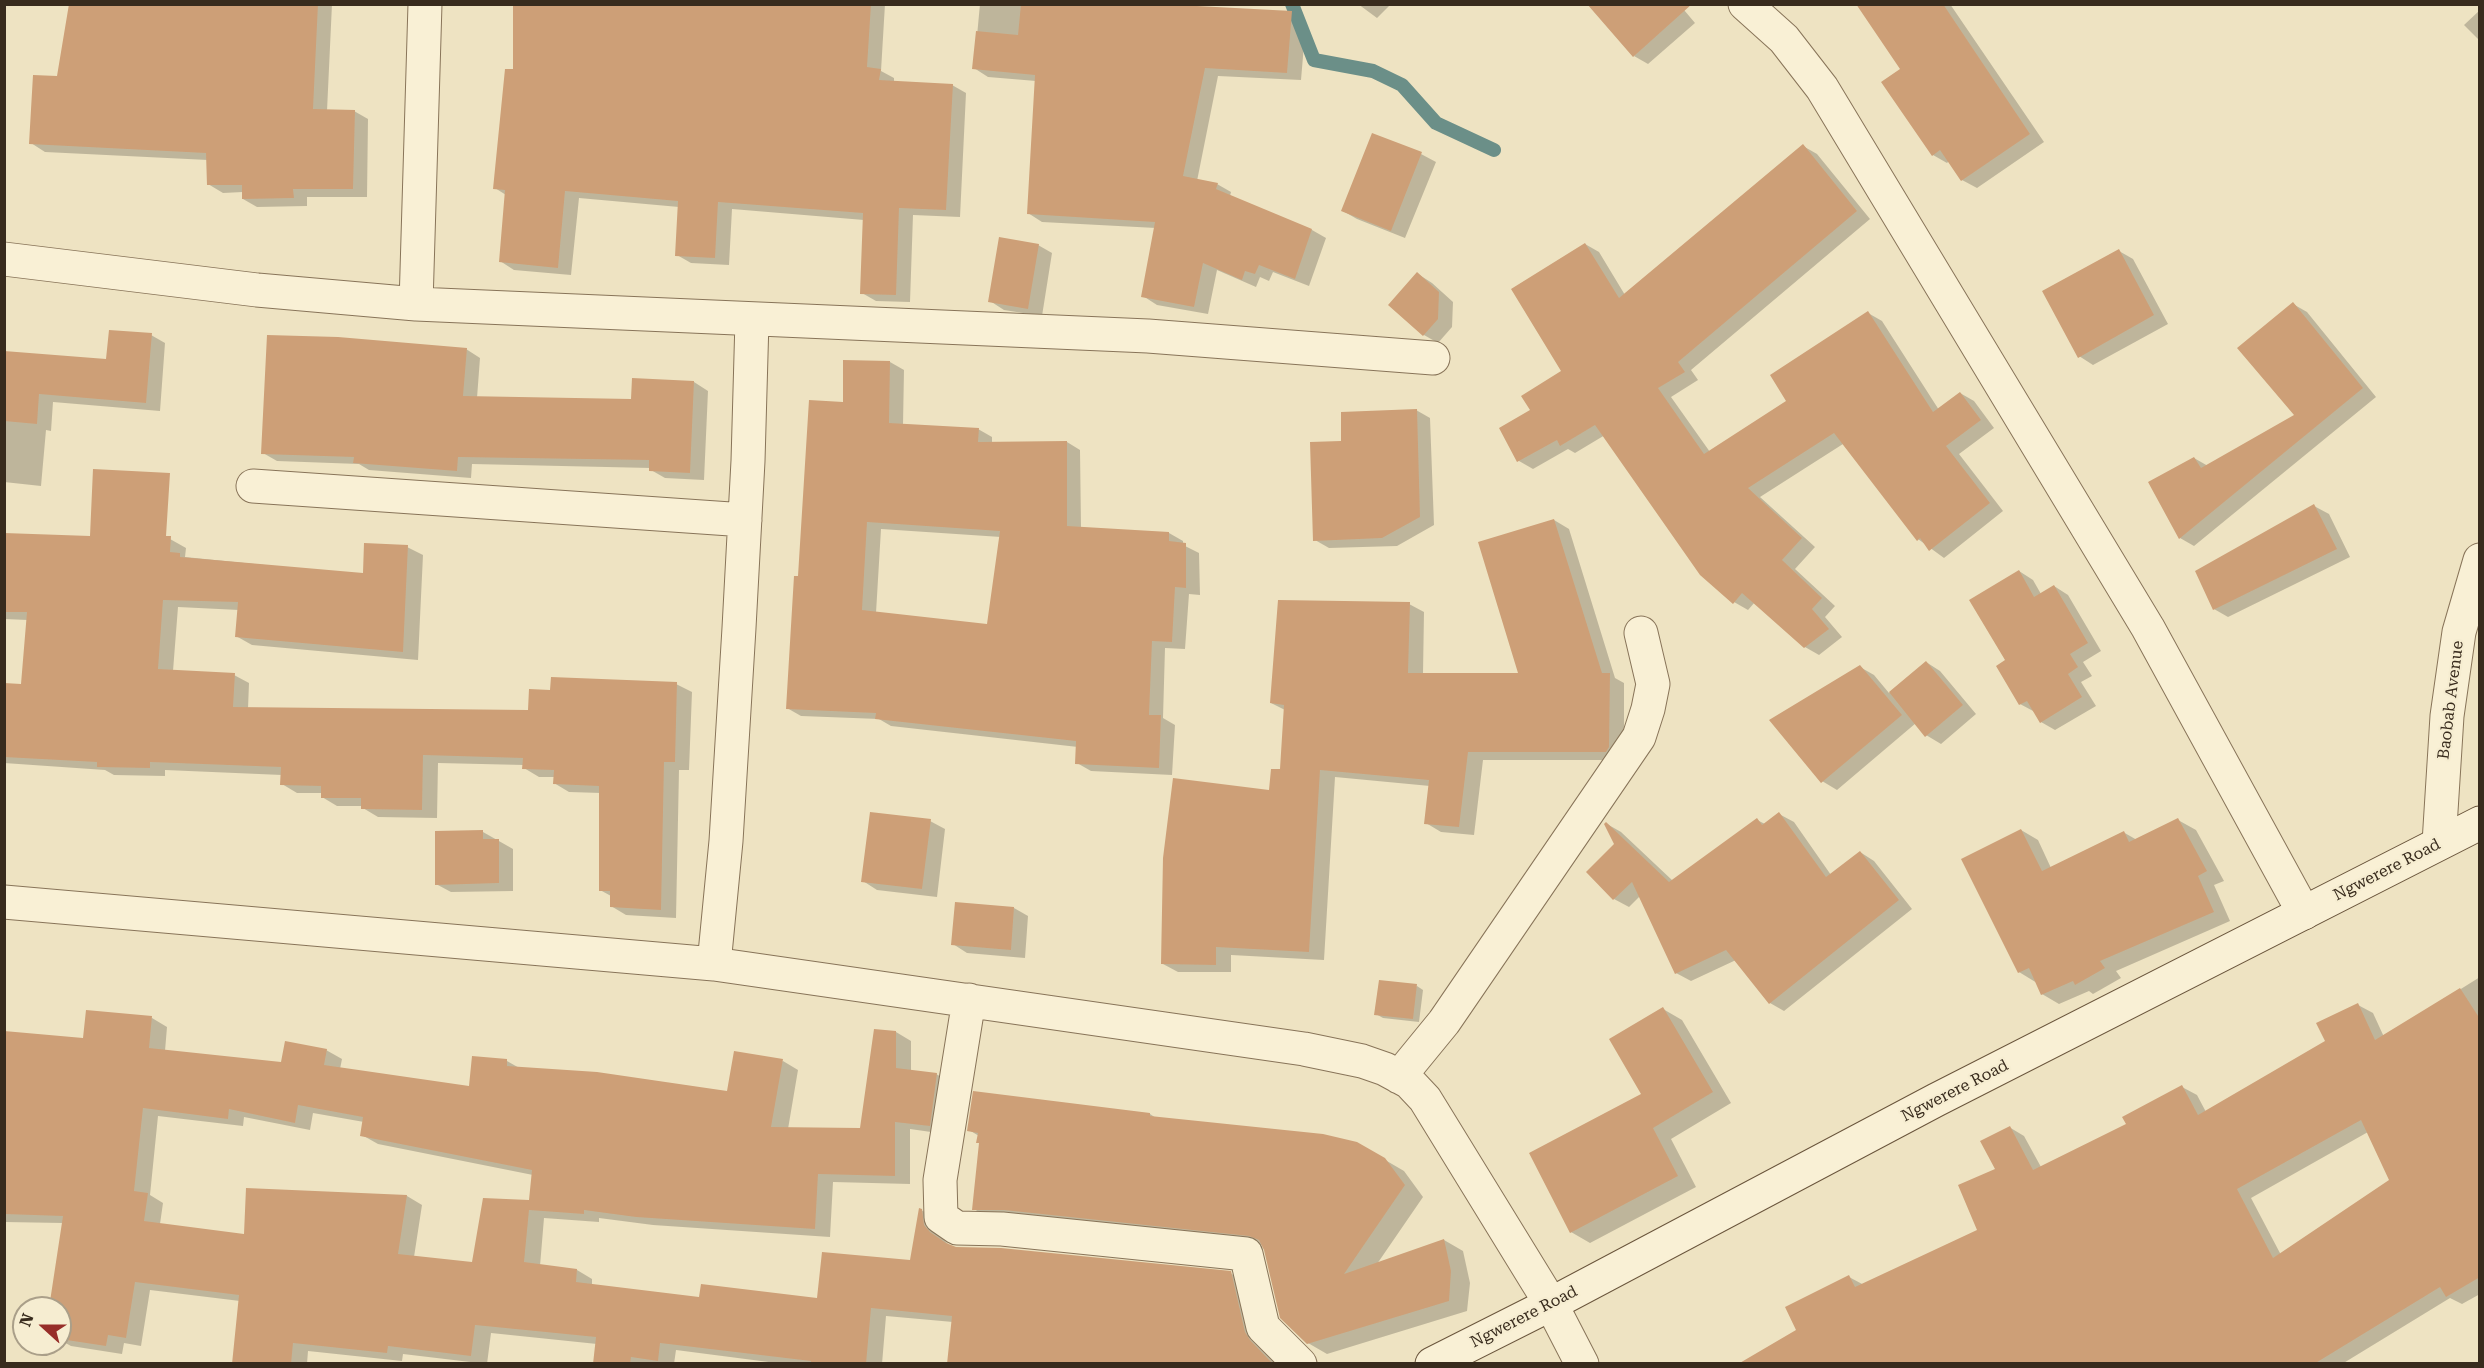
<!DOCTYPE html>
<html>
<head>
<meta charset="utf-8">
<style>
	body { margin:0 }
	#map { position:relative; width:2484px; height:1368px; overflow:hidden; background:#eee3c2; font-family:"Roboto Serif",serif }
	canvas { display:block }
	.frame { position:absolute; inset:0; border:6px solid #382b1d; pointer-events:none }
	.north { position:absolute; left:12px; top:1296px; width:60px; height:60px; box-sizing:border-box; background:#f6edd1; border:2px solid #aa9f89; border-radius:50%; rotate:291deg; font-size:16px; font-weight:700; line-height:24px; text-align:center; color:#382b1d }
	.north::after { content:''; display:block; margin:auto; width:21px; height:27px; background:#972e29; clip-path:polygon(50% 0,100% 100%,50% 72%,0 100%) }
</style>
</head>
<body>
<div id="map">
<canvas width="2484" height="1368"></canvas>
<div class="frame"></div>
<div class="north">N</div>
</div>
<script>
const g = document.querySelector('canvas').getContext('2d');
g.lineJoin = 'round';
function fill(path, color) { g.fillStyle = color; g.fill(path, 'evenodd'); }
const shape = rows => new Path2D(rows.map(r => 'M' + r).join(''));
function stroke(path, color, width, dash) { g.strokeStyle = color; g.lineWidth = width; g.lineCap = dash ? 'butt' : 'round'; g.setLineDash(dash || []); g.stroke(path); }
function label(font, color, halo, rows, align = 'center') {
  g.font = font + ' "Roboto Serif",serif'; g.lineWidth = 4.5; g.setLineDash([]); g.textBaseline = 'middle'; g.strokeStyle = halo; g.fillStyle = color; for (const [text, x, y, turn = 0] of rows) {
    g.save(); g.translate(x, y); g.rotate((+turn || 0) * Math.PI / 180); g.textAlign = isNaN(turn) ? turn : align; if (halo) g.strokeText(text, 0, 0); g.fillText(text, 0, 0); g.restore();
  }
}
fill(shape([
	[70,4,332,4,327,111,354,111,368,119,367,197,307,197,307,206,257,207,243,199,243,192,223,193,208,184,208,160,45,152,31,143,58,78],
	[514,4,885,4,881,71,894,78,894,82,952,85,966,93,960,217,913,215,910,302,876,301,862,293,864,220,732,209,729,265,691,263,677,255,679,207,579,198,571,275,514,270,500,261,506,195,495,188,514,71],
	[980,4,1128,4,1292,13,1306,21,1301,80,1218,76,1197,181,1217,184,1231,192,1230,196,1312,230,1326,238,1309,286,1273,272,1269,281,1260,277,1256,287,1217,270,1208,314,1157,305,1143,296,1156,228,1042,222,1028,213,1036,81,988,77,974,68],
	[1358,4,1391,4,1377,18],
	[1679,4,1695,23,1648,64,1634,56],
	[1874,4,1950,4,2044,142,1977,188,1962,180,1949,161,1947,163,1933,155,1902,70],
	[2480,10,2480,41,2464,25],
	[1803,146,1817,154,1870,219,1691,370,1698,380,1671,397,1710,452,1788,402,1868,313,1882,321,1939,410,1960,393,1974,401,1994,428,1959,454,2003,511,1944,558,1918,539,1843,444,1760,497,1815,547,1795,569,1835,606,1825,617,1842,637,1819,655,1805,647,1755,602,1748,610,1734,602,1605,435,1575,453,1568,449,1533,469,1519,461,1532,410,1563,372,1585,244,1599,252,1625,295],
	[1421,154,1436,162,1405,238,1357,219,1343,211],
	[1038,245,1052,253,1042,316,1004,310,990,301],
	[2119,251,2133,259,2168,324,2093,365,2079,356],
	[1418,274,1432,283,1453,302,1452,327,1438,343,1424,335],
	[2293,304,2307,312,2376,397,2194,546,2180,538,2194,458,2208,466,2296,416],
	[151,335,165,343,160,411,53,402,51,431,46,430,41,486,4,482,4,353,108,361],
	[466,349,480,358,477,398,633,401,634,379,694,382,708,391,704,480,665,478,651,470,651,468,472,464,471,478,369,470,359,464,277,461,263,453],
	[890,362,904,370,903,425,978,429,992,437,992,443,1067,442,1080,450,1081,528,1169,533,1183,541,1183,545,1199,553,1200,595,1189,594,1185,649,1165,648,1163,718,1175,725,1172,775,1091,771,1077,763,1078,747,891,726,879,719,801,716,787,708,800,578,844,403],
	[881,529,1001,537,988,626,876,613],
	[1416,410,1430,418,1434,525,1397,546,1329,548,1315,540,1343,442],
	[2314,506,2329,514,2350,557,2228,617,2214,609],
	[1554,520,1569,529,1615,678,1624,683,1624,756,1621,760,1483,760,1474,835,1441,832,1426,823,1430,786,1335,777,1324,960,1231,955,1231,972,1178,972,1163,964,1271,792,1281,771,1285,710,1271,703,1409,604,1424,612,1423,674,1520,675],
	[4,535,170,539,186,548,185,557,364,575,407,547,423,555,418,660,252,645,236,636,239,610,178,607,173,671,234,675,249,683,248,709,529,711,552,691,676,684,692,692,689,770,679,770,676,918,626,915,611,906,611,896,600,890,601,793,569,792,554,783,555,777,539,777,524,768,524,765,438,763,437,818,378,817,363,808,363,806,337,806,322,797,322,793,297,793,282,784,282,775,165,770,165,776,114,775,105,770,4,763,4,684,22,685,28,620,4,619],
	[2019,571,2033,580,2041,594,2054,586,2068,595,2101,651,2083,662,2092,676,2081,682,2096,706,2055,730,2041,722,2035,712,2020,704,2007,660],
	[1926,662,1940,671,1976,714,1941,744,1926,735,1916,723,1837,790,1822,781,1860,667,1874,675,1889,693],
	[1779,814,1794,822,1831,875,1860,852,1874,861,1912,909,1784,1011,1770,1003,1736,960,1691,981,1676,973,1640,896,1629,907,1614,899,1588,872,1615,844,1607,824,1621,832,1673,881,1757,820,1765,824],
	[2178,820,2196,830,2224,881,2214,885,2230,921,2116,971,2121,978,2093,994,2089,991,2059,1004,2042,994,2037,983,2019,972,2021,830,2038,840,2051,868,2123,832,2137,840],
	[930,821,945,829,937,897,877,890,863,881],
	[436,832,483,832,513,849,513,891,451,892,436,884],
	[956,903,1014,908,1028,916,1025,958,967,953,953,944],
	[2480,977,2480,1294,2462,1304,2450,1298,2342,1364,1741,1364,1798,1331,1849,1277,1864,1285,1979,1231,2009,1127,2024,1136,2041,1167,2128,1124,2182,1087,2197,1095,2206,1112,2326,1042,2358,1005,2373,1013,2384,1037],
	[2368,1132,2391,1181,2281,1255,2251,1198],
	[1417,986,1423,990,1419,1022,1383,1018,1376,1014],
	[1663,1009,1682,1020,1731,1103,1671,1139,1696,1187,1590,1243,1571,1232,1643,1095],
	[152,1018,167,1027,165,1051,282,1064,326,1050,342,1059,340,1069,470,1087,507,1061,521,1069,728,1092,783,1061,798,1070,788,1129,862,1130,896,1032,911,1041,911,1071,936,1074,952,1083,945,1134,910,1129,910,1184,833,1182,830,1237,653,1225,599,1218,599,1222,544,1218,540,1266,577,1270,592,1279,592,1285,700,1299,819,1299,911,1262,921,1210,937,1219,940,1236,951,1247,1230,1273,1246,1282,1278,1364,948,1364,953,1322,886,1316,882,1364,784,1364,676,1350,674,1364,597,1364,597,1344,491,1333,487,1364,403,1354,402,1361,308,1351,307,1364,233,1364,240,1301,150,1290,141,1346,124,1343,122,1354,71,1346,60,1340,60,1308,50,1308,63,1223,4,1222,4,1033,85,1040],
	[313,1113,364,1122,362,1135,378,1144,533,1175,530,1202,473,1264,414,1257,422,1205,407,1196,247,1189,245,1236,160,1224,163,1203,150,1195,158,1116,243,1126,244,1117,310,1130],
	[1150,1114,1156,1118,1356,1143,1404,1171,1423,1197,1377,1264,1444,1240,1463,1251,1470,1283,1467,1311,1327,1354,1308,1343,1263,1245,1024,1220,992,1220,974,1209,981,1143,979,1136,969,1130]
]), '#0003');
stroke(shape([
	[1292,4,1314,60,1373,71,1402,85,1436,123,1494,150]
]), '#6b8f88', 14);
fill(shape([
	[69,4,318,4,313,109,355,110,353,189,293,189,294,198,242,199,242,185,207,185,206,153,29,144,33,75,57,76],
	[513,4,871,4,867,67,881,69,879,80,953,84,946,210,899,208,896,295,860,294,863,213,718,202,715,258,675,256,678,201,565,191,558,268,499,262,505,190,493,189,505,69,513,69],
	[1021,4,1159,4,1292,11,1287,73,1205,68,1183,176,1218,183,1216,189,1312,229,1295,279,1259,265,1255,274,1245,271,1242,280,1203,263,1194,307,1141,297,1155,222,1027,214,1035,75,972,69,976,31,1018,35],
	[1587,4,1692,4,1633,57],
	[1856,4,1943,4,2030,134,1961,181,1940,150,1932,156,1881,82,1900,69],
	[1372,133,1422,152,1391,231,1341,211],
	[1803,144,1857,211,1678,362,1685,372,1658,388,1704,454,1786,401,1770,375,1868,311,1933,412,1960,392,1981,420,1946,446,1990,503,1929,551,1920,538,1917,541,1834,433,1748,488,1802,538,1782,560,1822,598,1812,609,1829,629,1804,648,1742,593,1733,604,1700,575,1595,425,1560,446,1557,440,1517,462,1499,428,1530,410,1521,396,1561,371,1511,289,1585,243,1619,298],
	[999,237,1039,244,1028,309,988,302],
	[2119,249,2154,315,2078,358,2042,291],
	[1417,272,1439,292,1438,319,1423,336,1388,305],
	[2293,302,2363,388,2179,539,2148,482,2194,457,2201,468,2294,415,2237,348],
	[109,330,152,333,146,403,39,394,37,424,4,421,4,351,106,359],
	[267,335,338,337,467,348,463,396,631,399,632,378,694,381,690,473,649,471,649,460,458,457,457,471,353,463,354,457,261,454],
	[843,360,890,361,889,423,979,428,978,442,1067,441,1067,526,1169,532,1169,541,1186,543,1186,588,1175,587,1172,642,1152,641,1149,715,1161,715,1159,768,1075,764,1076,741,875,719,876,713,786,709,794,576,798,576,809,400,843,402],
	[867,522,1000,531,987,624,862,610],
	[1417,409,1420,517,1382,538,1313,541,1310,442,1341,441,1341,412],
	[93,469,170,473,166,536,171,536,170,552,180,553,180,557,363,573,364,543,408,545,403,652,235,637,238,602,163,600,158,669,235,673,233,707,528,710,529,689,550,690,551,677,677,682,675,762,664,762,661,910,610,907,610,891,599,891,599,786,553,784,554,770,522,769,523,758,423,755,422,810,361,809,361,798,321,798,321,786,280,785,281,767,150,762,150,768,97,767,97,762,4,757,4,683,21,684,27,612,4,612,4,533,90,536],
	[2314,504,2337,549,2213,610,2195,571],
	[1554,519,1602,673,1610,673,1609,747,1606,752,1468,752,1459,827,1424,824,1429,780,1320,770,1309,952,1216,947,1216,965,1161,964,1163,858,1173,778,1269,790,1271,769,1280,769,1284,705,1270,703,1278,600,1410,602,1408,673,1518,673,1478,542],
	[2019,570,2034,597,2054,585,2088,643,2070,654,2078,667,2068,674,2082,697,2040,723,2027,701,2019,705,1996,666,2005,660,1969,600],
	[1926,661,1963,705,1925,737,1889,692],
	[1860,665,1902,715,1821,783,1769,720],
	[870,812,931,819,922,889,861,882],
	[1779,812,1826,877,1860,851,1899,900,1769,1004,1726,950,1675,974,1632,882,1613,900,1586,872,1614,844,1604,824,1606,822,1669,882,1757,818,1762,825],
	[2178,818,2207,871,2198,876,2214,912,2100,961,2105,968,2075,985,2073,981,2041,995,2029,968,2018,973,1961,859,2021,829,2042,871,2124,831,2129,842],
	[483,830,483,839,499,839,499,883,435,885,435,831],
	[955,902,1014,907,1011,950,951,945],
	[1379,980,1417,984,1413,1019,1374,1015],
	[2460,988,2480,1019,2480,1277,2446,1297,2440,1287,2314,1364,1738,1364,1796,1330,1785,1307,1849,1275,1855,1287,1977,1230,1958,1185,1995,1169,1980,1141,2010,1126,2033,1170,2126,1124,2122,1117,2182,1085,2198,1115,2325,1041,2316,1023,2358,1003,2375,1040],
	[2361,1120,2389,1180,2273,1258,2237,1189],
	[1663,1007,1713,1092,1653,1128,1678,1176,1570,1233,1529,1153,1641,1094,1609,1039],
	[86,1010,152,1016,149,1048,281,1062,285,1041,327,1049,324,1065,469,1086,472,1056,507,1059,507,1066,597,1072,727,1091,734,1051,783,1059,771,1127,860,1128,874,1029,896,1031,896,1068,937,1073,930,1126,895,1122,895,1176,818,1174,815,1229,636,1217,584,1210,584,1214,529,1210,524,1262,577,1269,576,1282,699,1297,701,1284,817,1298,822,1252,910,1260,919,1208,922,1209,924,1225,930,1232,946,1243,956,1247,1001,1248,1231,1271,1245,1332,1250,1340,1273,1364,947,1364,952,1316,871,1308,866,1364,811,1364,811,1361,660,1343,658,1361,631,1357,630,1364,593,1364,596,1337,475,1325,471,1356,388,1346,387,1353,293,1343,291,1364,232,1364,239,1295,135,1282,126,1338,108,1335,106,1346,60,1339,60,1308,49,1308,63,1216,4,1214,4,1031,83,1038],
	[298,1105,363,1117,360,1136,532,1170,529,1200,483,1198,472,1262,398,1254,407,1195,246,1188,244,1234,144,1221,148,1193,134,1191,143,1108,228,1119,229,1109,295,1123],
	[973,1091,1150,1113,1150,1116,1323,1134,1357,1142,1385,1158,1405,1185,1344,1274,1444,1239,1451,1271,1449,1301,1307,1344,1280,1318,1264,1250,1259,1240,1249,1236,1004,1210,972,1210,979,1143,976,1143,978,1133,967,1131]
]), '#cd9f77');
const street = shape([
	[1745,4,1784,39,1822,88,2148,628,2304,913],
	[4,259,257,290,416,304,1148,336,1433,358],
	[416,304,425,4],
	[253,486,745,520],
	[2439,843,2447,716,2459,632,2480,560],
	[4,902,714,964,1304,1049,1362,1061,1385,1069,1409,1082,1425,1099,1551,1304,1582,1364],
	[714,964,726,841,739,628,748,461,752,320],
	[969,1000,940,1180,941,1217,957,1228,1002,1229,1246,1254,1263,1327,1300,1364],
	[1399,1077,1444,1022,1639,737,1648,709,1653,684,1641,633]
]);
const secondary = shape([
	[1432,1364,1551,1304,1936,1100,2480,823]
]);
stroke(street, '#887459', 35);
stroke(secondary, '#6a553c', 35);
stroke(street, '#f9f0d5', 33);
stroke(secondary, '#f9f0d5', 33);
label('16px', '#382b1d', '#f6edd1', [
	["Baobab Avenue",2451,700,-83],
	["Ngwerere Road",2387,870,-27],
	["Ngwerere Road",1955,1091,-27],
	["Ngwerere Road",1524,1317,-27]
]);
</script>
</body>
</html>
